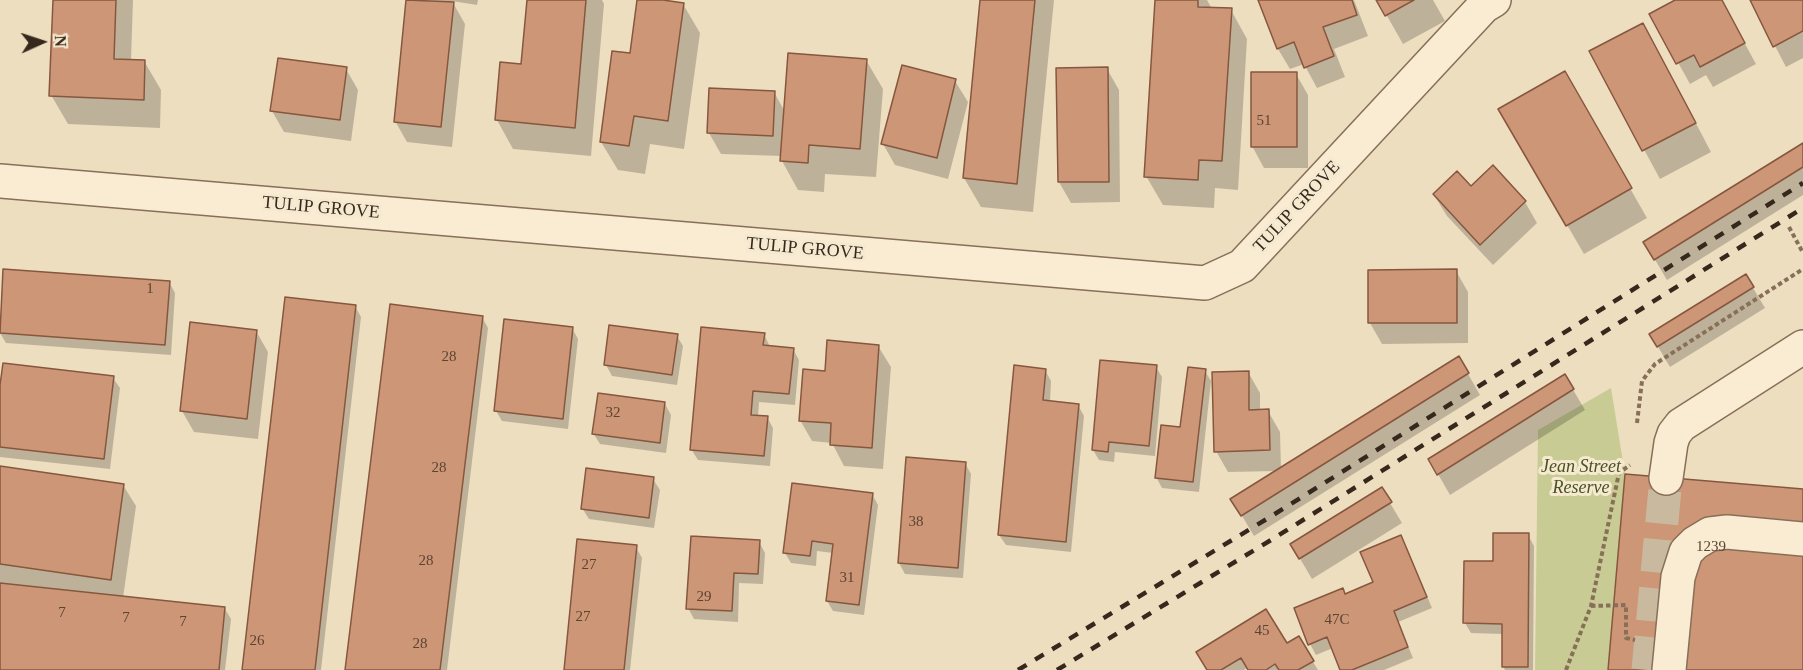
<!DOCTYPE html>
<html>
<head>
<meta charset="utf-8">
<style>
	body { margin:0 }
	#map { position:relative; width:1803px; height:670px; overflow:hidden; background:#eedec0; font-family:"Times New Roman",serif }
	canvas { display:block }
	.north { position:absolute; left:12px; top:12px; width:60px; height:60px; -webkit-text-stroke:4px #f5e9d0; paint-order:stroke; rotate:87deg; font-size:16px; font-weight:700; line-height:24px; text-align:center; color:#37281d }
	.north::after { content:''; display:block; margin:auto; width:21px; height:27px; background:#37281d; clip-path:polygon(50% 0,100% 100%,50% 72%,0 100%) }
</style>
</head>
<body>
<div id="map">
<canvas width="1803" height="670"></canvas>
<div class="north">N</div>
</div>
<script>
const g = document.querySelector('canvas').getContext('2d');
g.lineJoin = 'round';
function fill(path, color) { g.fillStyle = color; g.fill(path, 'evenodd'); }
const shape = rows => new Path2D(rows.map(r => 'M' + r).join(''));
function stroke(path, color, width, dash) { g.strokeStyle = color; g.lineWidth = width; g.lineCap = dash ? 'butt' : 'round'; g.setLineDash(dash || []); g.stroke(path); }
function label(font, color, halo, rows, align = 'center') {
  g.font = font + ' "Times New Roman",serif'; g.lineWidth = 6; g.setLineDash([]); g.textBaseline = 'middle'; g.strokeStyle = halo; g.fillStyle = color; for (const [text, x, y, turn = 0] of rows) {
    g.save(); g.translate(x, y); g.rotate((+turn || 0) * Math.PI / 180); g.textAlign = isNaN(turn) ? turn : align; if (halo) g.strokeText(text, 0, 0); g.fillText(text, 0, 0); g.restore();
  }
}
fill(shape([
	[1611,388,1625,474,1608,670,1535,670,1538,430]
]), '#c8cc94');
fill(shape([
	[54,0,133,0,131,61,144,61,161,90,160,128,68,124,51,95],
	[408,0,478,0,477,5,452,1,465,24,452,147,407,142,395,121],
	[528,0,602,0,604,4,591,156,513,149,497,120,522,66],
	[638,0,652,0,683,4,700,33,684,149,650,144,645,174,618,170,601,142,631,55],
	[982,0,1054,0,1033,212,981,207,964,178],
	[1157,0,1207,0,1212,9,1231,10,1247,39,1238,190,1215,188,1214,208,1163,205,1146,176],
	[1260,0,1354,0,1368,36,1334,49,1345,77,1317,88,1304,64,1290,69,1278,49],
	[1378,0,1433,0,1445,21,1403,44],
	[1678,0,1721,0,1756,64,1713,87,1706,75,1690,84,1651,14],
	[1751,0,1803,0,1803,58,1786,67],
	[1591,52,1659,53,1711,152,1660,179],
	[866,60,883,89,876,177,825,174,824,192,798,190,782,161,782,156,721,154,709,133,774,92,785,112],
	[346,69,358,90,351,141,284,132,272,111],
	[1107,69,1119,90,1120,202,1071,203,1059,182],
	[1564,73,1647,218,1584,254,1500,110],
	[1296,74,1308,95,1308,168,1264,168,1252,146],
	[955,81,968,102,948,179,895,165,883,144],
	[1803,144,1803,195,1667,280,1645,243],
	[1493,168,1525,202,1537,223,1493,265,1447,216,1434,195,1471,189],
	[4,270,169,282,175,293,171,355,6,343,0,333],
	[1456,271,1468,292,1468,343,1382,344,1370,323],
	[1746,276,1765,308,1670,367,1651,335],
	[355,306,361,317,321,670,244,670],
	[482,317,488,328,447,670,347,670],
	[572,328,578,339,568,429,502,421,496,411],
	[256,331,268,352,258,439,194,432,182,411],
	[764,334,770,347,793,349,799,360,795,405,759,402,758,417,767,417,773,428,770,466,698,460,691,449],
	[677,336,683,346,677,385,612,376,606,365],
	[878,346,891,367,883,469,844,466,832,443,812,441,800,420,826,373],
	[1459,358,1480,395,1254,536,1232,499,1278,471,1228,472,1216,451,1248,372,1260,393,1260,411,1268,411,1280,432,1281,469],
	[1156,367,1162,377,1155,456,1115,452,1114,462,1099,460,1093,450],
	[1045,370,1051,381,1050,403,1078,405,1084,416,1071,552,1006,545,999,535],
	[1205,371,1211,381,1199,492,1162,488,1156,477,1181,429],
	[1565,376,1585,410,1450,495,1430,460],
	[113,378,120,388,110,469,0,457,0,397],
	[665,404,671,415,666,453,600,444,593,433],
	[965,463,971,474,963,578,905,574,899,563],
	[0,468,123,485,136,506,123,598,225,609,231,619,225,670,0,670],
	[653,479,660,490,654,528,589,519,582,508],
	[872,494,878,505,864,615,833,611,827,601,833,553,817,551,816,566,791,563,785,553],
	[1390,503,1402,523,1312,579,1292,545],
	[1528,535,1534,546,1533,670,1505,670,1503,666,1503,634,1471,633,1465,623,1495,562],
	[1401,537,1407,548,1432,608,1398,622,1413,658,1384,670,1342,670,1333,648,1316,655,1310,644,1345,595,1375,583],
	[759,542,765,553,763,584,739,583,738,622,694,619,688,608],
	[636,547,642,558,630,670,565,670],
	[1298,638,1318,670,1249,670,1248,667,1244,670,1208,670,1198,652,1287,645]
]), '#0003');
const building = shape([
	[53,0,116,0,114,59,145,60,144,100,49,96,53,0],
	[406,0,454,2,441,127,394,122,406,0],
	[527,0,586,0,575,128,495,120,500,62,521,64,527,0],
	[637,0,663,0,684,3,668,121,634,116,629,146,600,142,612,51,630,53,637,0],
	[980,0,1035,0,1017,184,963,178,980,0],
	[1155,0,1198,0,1198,7,1232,8,1222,161,1199,160,1198,180,1144,177,1155,0],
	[1258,0,1352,0,1357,15,1323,27,1334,56,1304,68,1294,42,1277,49,1258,0],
	[1376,0,1414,0,1385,16,1376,0],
	[1675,0,1722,0,1745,43,1700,67,1694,55,1676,64,1649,14,1675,0],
	[1750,0,1803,0,1803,31,1773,47,1750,0],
	[1643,23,1696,123,1642,151,1589,51,1643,23],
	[788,53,867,59,860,149,809,145,808,163,780,161,788,53],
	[278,58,347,67,340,120,270,111,278,58],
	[902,65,956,79,937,158,881,144,902,65],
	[1108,67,1109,182,1058,182,1056,68,1108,67],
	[1565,71,1632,188,1566,226,1498,109,1565,71],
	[1251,72,1297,72,1297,147,1251,147,1251,72],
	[709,88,775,91,773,136,707,133,709,88],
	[1803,143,1803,167,1654,260,1643,242,1803,143],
	[1493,165,1526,201,1480,245,1433,194,1457,171,1471,186,1493,165],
	[3,269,170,281,165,345,0,333,3,269],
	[1457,269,1457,323,1368,323,1368,270,1457,269],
	[1746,274,1754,287,1657,347,1649,334,1746,274],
	[285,297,356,305,315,670,242,670,285,297],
	[390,304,483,316,440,670,345,670,390,304],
	[504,319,573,327,563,419,494,411,504,319],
	[190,322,257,330,247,419,180,411,190,322],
	[609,325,678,334,672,375,604,365,609,325],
	[701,327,765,333,763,345,794,348,789,394,753,391,751,415,768,416,764,456,690,450,701,327],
	[827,340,879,345,872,448,830,445,831,423,799,421,803,369,825,371,827,340],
	[1459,356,1469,373,1241,516,1230,499,1459,356],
	[1100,360,1157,365,1149,446,1109,442,1108,452,1092,450,1100,360],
	[3,363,114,376,104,459,0,447,0,385,3,363],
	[1014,365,1046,369,1043,400,1079,404,1066,542,998,535,1014,365],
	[1188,367,1206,369,1193,482,1155,478,1161,425,1180,427,1188,367],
	[1249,371,1249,410,1269,409,1270,450,1214,452,1212,372,1249,371],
	[1565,374,1574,389,1437,475,1428,459,1565,374],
	[598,393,665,402,660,443,592,434,598,393],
	[906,457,966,462,958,568,898,563,906,457],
	[0,466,124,484,111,580,0,564,0,466],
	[586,468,654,477,649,518,581,509,586,468],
	[1625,474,1803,489,1803,670,1608,670,1625,474],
	[792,483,873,493,859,605,826,601,833,544,812,541,810,556,783,553,792,483],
	[1382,487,1392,502,1299,559,1290,544,1382,487],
	[1493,533,1529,533,1528,667,1502,667,1502,624,1463,623,1464,561,1493,561,1493,533],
	[1401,535,1427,597,1394,611,1408,647,1352,670,1340,670,1327,637,1308,645,1294,608,1343,588,1345,594,1373,582,1360,552,1401,535],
	[691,536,760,540,758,574,734,573,732,611,686,609,691,536],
	[577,539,637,545,624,670,564,670,577,539],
	[0,583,225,607,219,670,0,670,0,583],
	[1266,609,1287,643,1299,636,1314,661,1298,670,1279,670,1275,664,1266,670,1248,670,1241,658,1221,670,1207,670,1196,652,1266,609]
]);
fill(building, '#cd9676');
stroke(building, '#86573e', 1.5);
stroke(shape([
	[1648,670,1666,478]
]), '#c9ba9f', 33, [33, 16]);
const minor = shape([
	[0,181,1205,283,1242,266,1484,6,1494,0],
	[1666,478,1671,443,1674,434,1681,425,1803,347],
	[1669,670,1678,577,1686,552,1695,543,1710,534,1727,532,1803,539]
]);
stroke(minor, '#876f58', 36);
stroke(shape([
	[1789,227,1802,251,1803,250],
	[1637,423,1642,381,1655,364,1803,269],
	[1591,606,1626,605,1626,638,1635,640],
	[1566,670,1591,606,1619,473,1630,465]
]), '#876f58', 4, [4.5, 3]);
stroke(minor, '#f9ecd3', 33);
stroke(shape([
	[1018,670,1270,517,1803,183],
	[1057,670,1271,540,1803,208]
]), '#37281d', 4.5, [10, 10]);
label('15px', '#5c4433', null, [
	["51",1264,121],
	["1",150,289],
	["28",449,357],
	["32",613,413],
	["28",439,468],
	["38",916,522],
	["1239",1711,547],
	["28",426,561],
	["27",589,565],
	["31",847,578],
	["29",704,597],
	["7",62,613],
	["27",583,617],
	["7",126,618],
	["47C",1337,620],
	["7",183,622],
	["45",1262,631],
	["26",257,641],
	["28",420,644]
]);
label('18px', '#37281d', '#f5e9d0', [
	["TULIP GROVE",1297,207,-47],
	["TULIP GROVE",321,208,5],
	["TULIP GROVE",805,249,5]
]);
label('italic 18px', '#495323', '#f5e9d0', [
	["Jean Street",1581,467],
	["Reserve",1581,488]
]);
</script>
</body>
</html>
